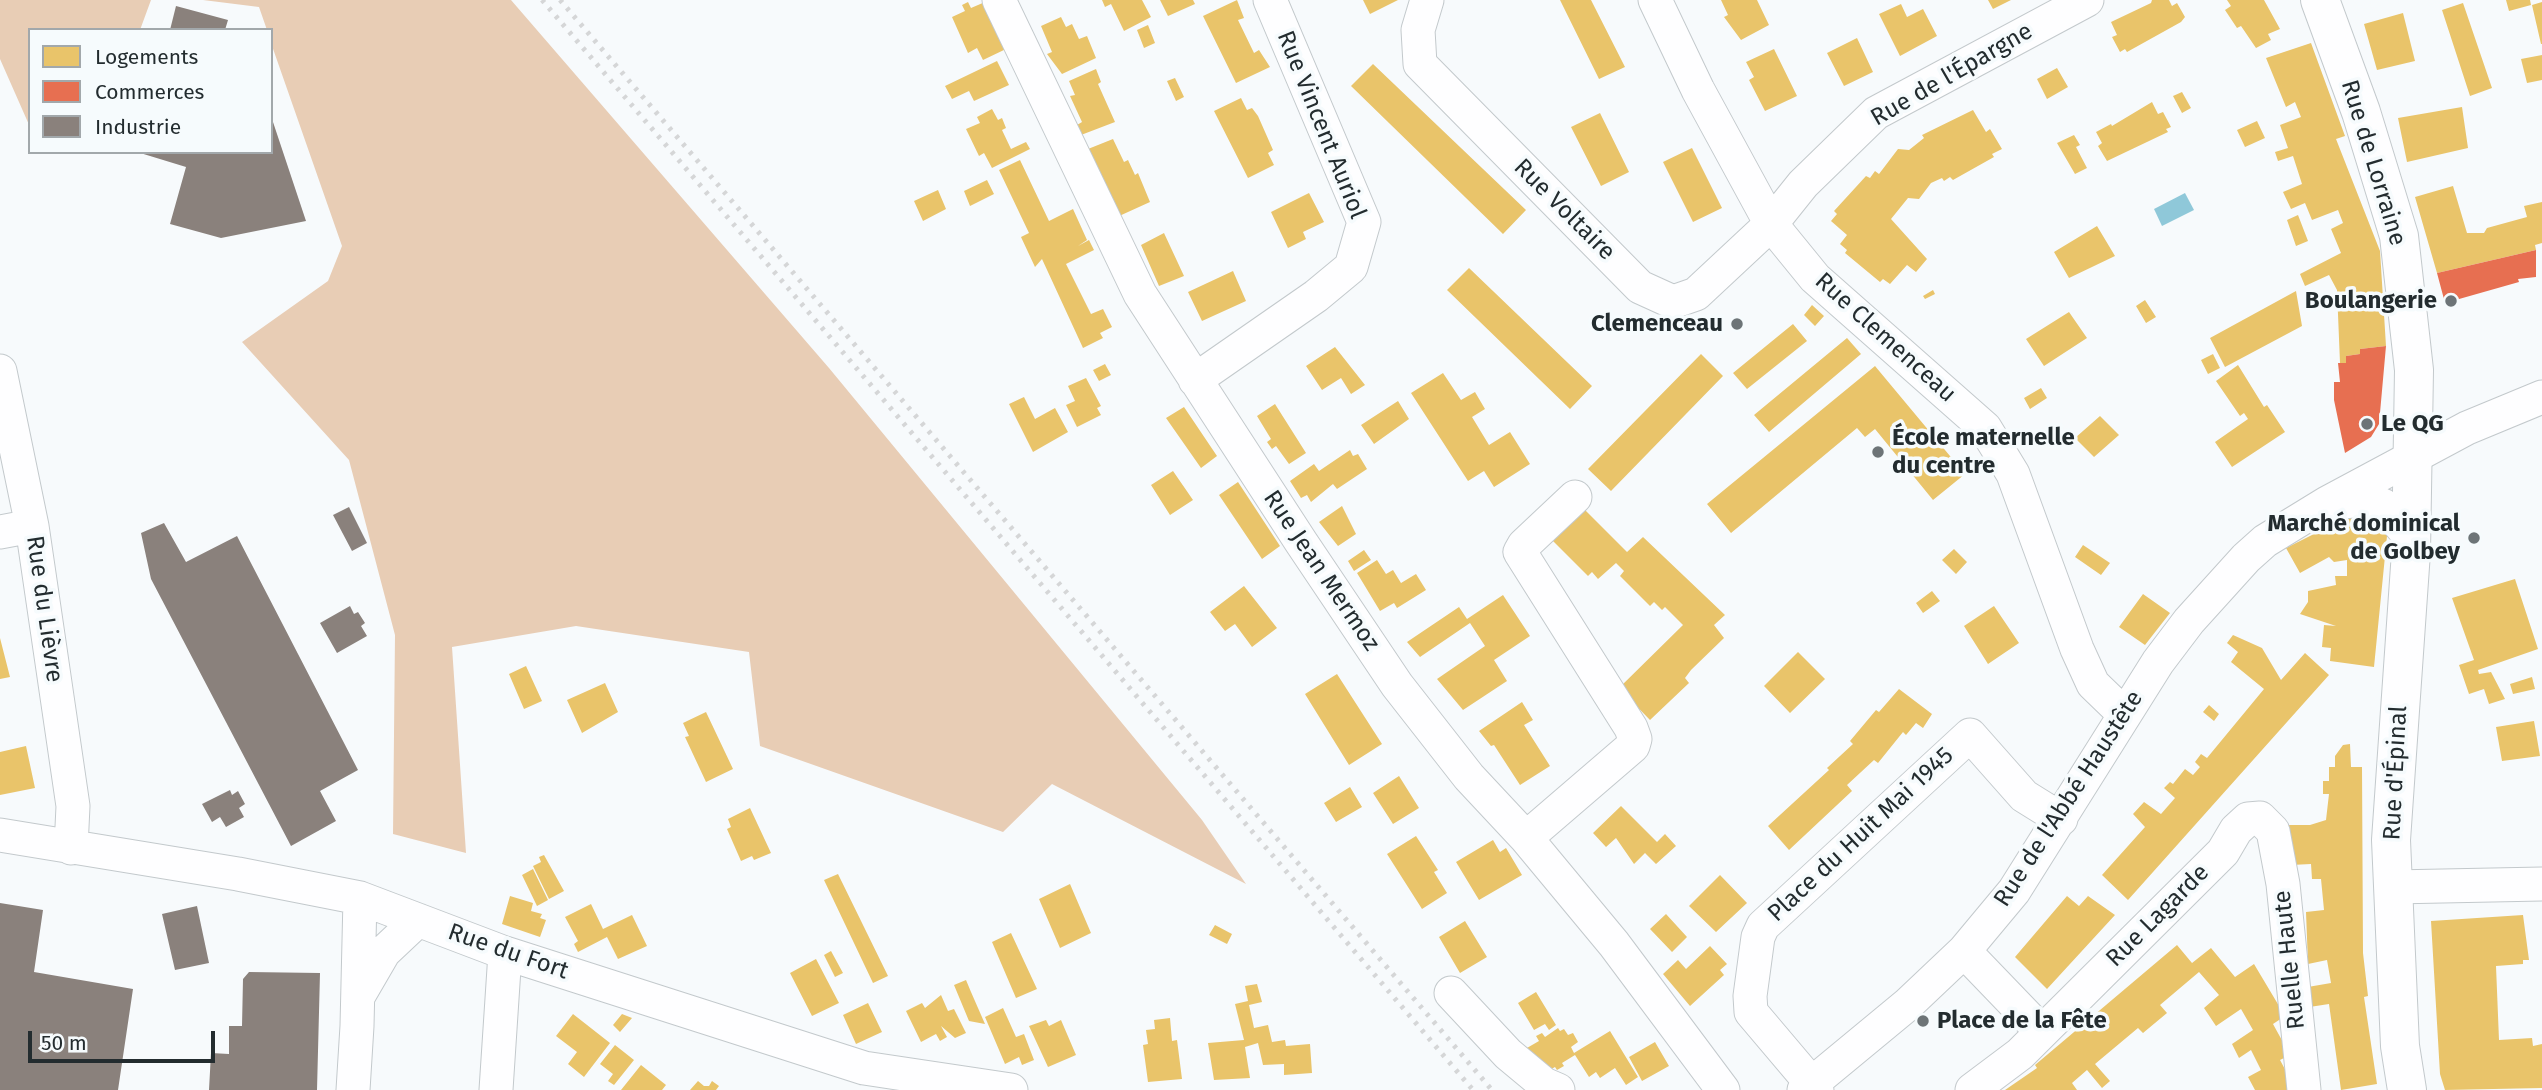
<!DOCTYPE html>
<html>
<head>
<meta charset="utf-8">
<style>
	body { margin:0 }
	#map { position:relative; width:2542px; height:1090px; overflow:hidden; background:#f7fafc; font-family:"Fira Sans",sans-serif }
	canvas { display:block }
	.legend { position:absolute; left:28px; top:28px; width:245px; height:126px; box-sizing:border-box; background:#f6fbfd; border:2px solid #a2a8ab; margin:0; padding:9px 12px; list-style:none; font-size:21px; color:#232c2f }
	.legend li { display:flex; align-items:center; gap:14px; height:35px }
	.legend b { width:35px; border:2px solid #a2a8ab }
	.scale { position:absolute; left:28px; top:1031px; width:187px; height:32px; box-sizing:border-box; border:4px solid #232c2f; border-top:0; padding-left:9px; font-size:21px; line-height:24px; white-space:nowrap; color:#232c2f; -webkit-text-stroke:5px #f6fbfd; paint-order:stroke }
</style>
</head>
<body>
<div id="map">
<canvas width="2542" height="1090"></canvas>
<ul class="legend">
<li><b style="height:19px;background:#e9c46a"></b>Logements</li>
<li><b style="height:19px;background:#e76f51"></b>Commerces</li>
<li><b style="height:19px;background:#8a817c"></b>Industrie</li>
</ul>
<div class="scale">50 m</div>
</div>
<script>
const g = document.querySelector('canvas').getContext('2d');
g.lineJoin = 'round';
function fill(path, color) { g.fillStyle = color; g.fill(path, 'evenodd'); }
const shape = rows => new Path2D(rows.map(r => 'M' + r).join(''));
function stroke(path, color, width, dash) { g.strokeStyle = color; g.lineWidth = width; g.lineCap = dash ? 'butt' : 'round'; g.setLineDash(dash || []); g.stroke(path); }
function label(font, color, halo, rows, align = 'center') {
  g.font = font + ' "Fira Sans",sans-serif'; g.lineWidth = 7; g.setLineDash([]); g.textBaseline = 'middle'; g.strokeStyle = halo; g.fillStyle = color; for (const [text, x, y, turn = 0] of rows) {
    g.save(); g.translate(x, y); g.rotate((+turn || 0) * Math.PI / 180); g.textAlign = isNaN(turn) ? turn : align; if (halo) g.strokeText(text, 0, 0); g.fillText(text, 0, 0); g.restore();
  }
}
fill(shape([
	[0,0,151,0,140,30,30,30,30,127,0,59],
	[203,0,511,0,829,368,1202,820,1246,884,1052,784,1003,832,760,746,749,652,576,626,452,647,466,853,393,834,395,635,349,460,242,342,328,281,342,246,271,43,271,30,267,30,259,7]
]), '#e8cdb5');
fill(shape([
	[2185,193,2194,210,2162,226,2154,209]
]), '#8fc8d9');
fill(shape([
	[1102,0,1142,0,1151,17,1124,31,1111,4,1105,7],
	[1160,0,1193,0,1195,4,1168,16],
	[1237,0,1244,18,1238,20,1254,53,1259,50,1270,67,1236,83,1203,16],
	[1363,0,1398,0,1370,14],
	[1560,0,1591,0,1625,67,1599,79],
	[1721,0,1757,0,1769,25,1741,40,1724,17,1728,15],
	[1988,0,2011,0,1993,9],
	[2152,0,2169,0,2172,6,2177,3,2185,17,2181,22,2127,52,2125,49,2120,52,2112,37,2117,35,2111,22,2151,3],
	[2227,0,2264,0,2280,29,2268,34,2271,40,2256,48,2241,26,2237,28,2225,10,2231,6],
	[2506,0,2530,0,2531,5,2509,11],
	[968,2,971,8,985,2,1006,49,983,60,977,48,968,53,952,17,965,11,962,5],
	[2542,2,2542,44,2541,44,2532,5],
	[2463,3,2492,88,2470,96,2442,10],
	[1901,4,1907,17,1923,9,1937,36,1900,56,1879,14],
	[2403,13,2415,61,2377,70,2364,24],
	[1061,17,1066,27,1072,24,1079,39,1087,36,1096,58,1062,74,1047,54,1052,52,1041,26],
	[1148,25,1155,43,1144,48,1137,30],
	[1857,38,1873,72,1844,86,1827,53],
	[2311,43,2345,136,2336,139,2380,251,2386,346,2360,349,2360,354,2346,356,2346,363,2340,363,2337,290,2329,275,2305,286,2300,274,2341,253,2331,229,2343,223,2338,210,2312,220,2305,203,2291,209,2283,192,2302,184,2293,156,2278,161,2275,152,2288,148,2280,125,2301,117,2295,102,2286,107,2266,58],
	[1774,49,1797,96,1765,111,1749,80,1754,77,1746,62],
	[2542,55,2542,80,2527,83,2521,59],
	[997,61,1009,85,974,101,969,91,952,99,945,86],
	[1373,64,1526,210,1503,234,1351,86],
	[2057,68,2068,87,2047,99,2037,79],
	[1096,69,1101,82,1098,84,1115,122,1081,135,1077,125,1082,122,1070,96,1075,95,1069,81],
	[1175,78,1184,97,1176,101,1167,81],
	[2182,92,2191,108,2182,113,2173,96],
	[1241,98,1247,110,1252,108,1258,116,1273,150,1268,153,1274,165,1248,178,1214,111],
	[2152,102,2158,114,2163,112,2171,127,2166,129,2168,132,2107,161,2098,146,2102,143,2096,132,2111,124,2112,126],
	[2462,107,2468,148,2407,162,2398,118],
	[992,109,998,120,1002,118,1006,128,1002,130,1011,149,1026,142,1030,149,992,168,984,153,979,156,966,129,980,123,977,117],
	[1973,110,1986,132,1990,129,2002,149,1992,154,1994,157,1953,180,1950,177,1944,181,1942,178,1931,183,1919,199,1908,198,1891,219,1927,259,1916,272,1907,265,1890,284,1883,279,1880,282,1845,253,1847,250,1840,244,1847,235,1831,221,1837,214,1834,211,1866,176,1870,178,1875,171,1879,174,1898,149,1909,150,1924,138,1922,135],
	[1600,113,1629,172,1601,186,1571,127],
	[2257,121,2265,138,2245,147,2237,130],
	[2074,135,2080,145,2076,147,2087,168,2075,174,2057,143],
	[1113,139,1124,162,1128,160,1135,175,1138,173,1150,202,1117,217,1088,149],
	[1692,148,1722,208,1693,222,1663,162],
	[1020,160,1049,221,1073,209,1087,240,1078,246,1089,240,1094,250,1066,264,1091,314,1103,309,1112,327,1100,333,1103,338,1083,348,1042,259,1035,267,1021,237,1029,233,999,170],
	[987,180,994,194,970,206,964,191],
	[2453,186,2467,233,2484,233,2487,228,2527,217,2524,206,2542,202,2542,243,2535,245,2536,250,2437,273,2415,197],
	[938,190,946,209,923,221,914,201],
	[1309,193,1324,222,1303,232,1306,239,1288,248,1271,212],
	[2298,215,2308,241,2296,246,2287,220],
	[2097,226,2115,256,2069,278,2054,252],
	[1164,233,1184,276,1159,286,1141,245],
	[1469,268,1592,386,1570,409,1447,290],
	[1233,271,1246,301,1202,321,1188,292],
	[1933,290,1935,294,1925,299,1923,296],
	[2296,291,2302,326,2225,367,2210,338],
	[2145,300,2156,317,2146,323,2136,306],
	[1812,305,1824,316,1815,326,1804,315],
	[2069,312,2087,338,2044,366,2026,339],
	[1793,324,1807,341,1747,389,1733,373],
	[1847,338,1861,354,1769,432,1754,415],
	[1335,347,1365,385,1351,394,1341,378,1322,390,1306,366],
	[1701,354,1723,376,1611,491,1588,469],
	[2213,354,2220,368,2208,374,2201,360],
	[1105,364,1111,375,1099,381,1093,370],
	[2238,365,2264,407,2267,405,2285,432,2232,467,2215,442,2248,419,2244,413,2240,416,2216,381],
	[1875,366,1965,474,1933,500,1875,429,1865,437,1857,428,1731,533,1707,504],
	[1443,373,1461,400,1475,392,1485,409,1472,417,1489,445,1510,432,1530,464,1494,487,1484,471,1468,481,1411,393],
	[1086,378,1101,406,1097,408,1101,415,1077,427,1066,405,1075,401,1068,386],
	[2041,388,2047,398,2030,409,2024,398],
	[1024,397,1035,419,1055,408,1068,432,1033,452,1009,404],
	[1398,401,1409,419,1374,444,1361,425],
	[1275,404,1306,453,1289,464,1276,446,1272,449,1267,442,1271,439,1257,416],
	[1184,407,1217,456,1201,468,1166,418],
	[2100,416,2119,435,2094,457,2075,438],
	[1350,450,1353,456,1358,454,1367,469,1337,489,1333,484,1311,502,1307,495,1301,498,1290,481,1314,464,1319,471],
	[1173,471,1193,500,1170,515,1151,485],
	[1238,482,1280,546,1262,559,1219,495],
	[1342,506,1356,534,1338,546,1319,522],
	[1581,506,1627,552,1643,537,1725,615,1714,625,1724,638,1691,670,1685,678,1689,683,1650,720,1619,688,1683,625,1665,607,1662,610,1654,602,1650,606,1620,576,1624,571,1616,563,1598,579,1592,572,1588,576,1549,537],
	[2354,514,2366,514,2382,523,2387,536,2374,667,2330,661,2331,648,2322,647,2324,625,2336,626,2300,614,2308,602,2308,591,2336,585,2335,576,2347,576,2347,560,2334,562,2329,557,2300,573,2286,548],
	[2083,545,2110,563,2101,575,2075,557],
	[1954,549,1967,562,1956,574,1942,560],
	[1364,550,1371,560,1354,571,1348,561],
	[1377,560,1386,574,1393,570,1401,583,1416,574,1426,590,1397,608,1394,603,1380,611,1357,573],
	[2515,579,2538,649,2478,670,2479,674,2491,672,2505,699,2489,704,2484,689,2469,694,2459,665,2474,660,2452,598],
	[1244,586,1277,628,1252,647,1235,624,1225,631,1210,612],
	[1932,591,1940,601,1923,613,1916,603],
	[2143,594,2170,613,2145,645,2119,627],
	[1503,595,1530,636,1494,660,1507,681,1463,710,1437,679,1485,646,1470,623,1420,657,1407,642,1459,607,1467,619],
	[1994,606,2019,643,1988,664,1964,626],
	[2233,635,2262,648,2281,680,2305,653,2329,675,2128,900,2102,875,2145,827,2133,814,2144,802,2161,814,2175,798,2164,788,2170,782,2173,784,2185,769,2193,775,2200,767,2195,762,2201,754,2207,758,2264,689,2231,662,2238,652,2227,643],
	[0,638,10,677,0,679],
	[1798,652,1825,679,1790,713,1764,686],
	[526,666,542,701,524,709,509,674],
	[1337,674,1382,744,1349,765,1305,694],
	[2532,677,2535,689,2513,694,2510,684],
	[605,683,618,712,582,733,567,700],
	[1899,689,1932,714,1923,728,1916,723,1906,735,1903,732,1878,763,1874,760,1847,785,1852,791,1789,850,1768,826,1829,770,1827,768,1853,744,1850,741,1876,710,1879,712],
	[1522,702,1533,720,1524,725,1550,766,1520,785,1494,745,1491,746,1479,731],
	[2209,705,2219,714,2214,721,2203,712],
	[706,712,733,769,706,782,685,737,689,736,683,723],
	[2534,721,2540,756,2502,761,2496,727],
	[2350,744,2351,767,2362,767,2363,953,2368,996,2364,997,2377,1084,2341,1090,2329,1004,2303,1008,2302,988,2331,983,2327,960,2308,964,2306,912,2324,910,2321,879,2312,879,2311,864,2291,865,2288,825,2310,825,2326,820,2329,794,2323,794,2323,781,2329,781,2329,767,2335,767,2335,756,2343,745],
	[26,746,35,788,0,795,0,752],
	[1399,776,1419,808,1393,824,1373,793],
	[1350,787,1362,807,1336,822,1324,803],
	[1621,806,1657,842,1665,834,1676,846,1656,864,1645,853,1634,864,1616,838,1606,847,1593,833],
	[750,808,771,853,754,860,752,856,741,861,727,829,731,827,728,819],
	[1416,836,1438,870,1434,872,1447,893,1422,909,1387,854],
	[1493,840,1500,852,1506,848,1522,875,1479,900,1456,862],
	[544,855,564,891,549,899,533,866,541,862,539,857],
	[533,869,548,900,537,906,522,875],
	[838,874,888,976,873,983,824,880],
	[1720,875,1747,903,1716,932,1689,906],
	[1070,884,1091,933,1060,948,1039,899],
	[510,896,533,903,531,911,542,914,540,918,546,920,540,937,502,924],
	[2067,896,2079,906,2088,896,2115,915,2047,989,2015,957],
	[591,904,603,929,632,915,647,946,618,959,607,937,578,952,574,944,578,941,565,917],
	[1666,914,1687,937,1672,952,1650,929],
	[2523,915,2529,960,2523,960,2523,964,2496,966,2499,1040,2532,1038,2533,1046,2542,1044,2542,1088,2445,1090,2440,1074,2431,921],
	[1465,921,1487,957,1460,973,1439,937],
	[1215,925,1232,934,1227,944,1209,935],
	[1011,933,1037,989,1016,998,992,942],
	[2177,945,2192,963,2211,948,2235,977,2254,964,2285,1016,2273,1024,2290,1055,2280,1060,2296,1090,2255,1090,2248,1077,2261,1070,2251,1050,2239,1058,2232,1044,2253,1030,2241,1009,2216,1026,2204,1008,2219,995,2199,972,2160,1005,2167,1013,2143,1033,2138,1028,2095,1064,2110,1081,2102,1088,2087,1070,2072,1083,2077,1090,2005,1090,2037,1068,2035,1065],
	[1710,946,1727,964,1720,970,1724,975,1690,1006,1663,974,1678,960,1686,969],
	[831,951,843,973,835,977,824,955],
	[816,959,839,1003,812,1016,790,973],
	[966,980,971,992,985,1024,969,1021,954,985],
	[1257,984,1262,1002,1249,1005,1254,1028,1268,1025,1272,1042,1285,1040,1286,1046,1310,1044,1312,1073,1284,1075,1284,1064,1263,1065,1258,1043,1245,1047,1250,1078,1214,1080,1208,1043,1244,1040,1235,1004,1248,1001,1245,986],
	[1536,992,1556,1025,1549,1030,1545,1024,1534,1030,1518,1003],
	[941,995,948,1011,954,1009,966,1033,955,1038,941,1026,947,1037,940,1041,936,1034,921,1042,906,1011,922,1003,925,1008],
	[868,1003,882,1032,856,1044,843,1015],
	[1003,1008,1016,1037,1024,1034,1034,1060,1022,1065,1019,1057,1005,1064,985,1017],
	[573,1014,610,1043,584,1077,568,1064,577,1052,556,1036],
	[622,1014,632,1018,620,1032,613,1025],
	[1170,1018,1172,1041,1177,1040,1182,1079,1148,1082,1143,1045,1148,1044,1146,1030,1155,1029,1154,1020],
	[1046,1020,1049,1026,1061,1020,1076,1055,1048,1067,1029,1026],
	[1558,1028,1560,1031,1564,1029,1568,1035,1573,1033,1578,1042,1571,1047,1574,1053,1610,1031,1638,1077,1626,1085,1615,1068,1600,1078,1596,1072,1589,1077,1575,1055,1562,1063,1564,1066,1557,1070,1555,1067,1546,1072,1520,1052,1539,1041,1536,1036,1542,1033,1545,1037],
	[1655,1042,1669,1066,1642,1081,1629,1057],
	[615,1045,634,1060,614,1085,608,1081,613,1074,600,1064],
	[641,1065,666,1085,662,1090,621,1090],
	[698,1081,704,1086,709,1086,712,1081,719,1086,716,1090,690,1090]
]), '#e9c46a');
fill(shape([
	[2536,250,2536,277,2518,279,2519,282,2445,303,2437,273],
	[2386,346,2379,424,2371,437,2345,453,2334,400,2334,382,2340,382,2338,363,2346,363,2346,356,2360,354,2360,349]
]), '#e76f51');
fill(shape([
	[176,6,228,20,225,30,170,30],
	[272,119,306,221,221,238,170,224,186,167,137,152,271,152],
	[349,507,367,543,352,551,333,515],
	[164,523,186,562,237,536,358,770,320,791,336,821,291,846,151,579,141,533],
	[350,606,354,614,358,612,365,623,361,626,367,636,337,653,320,623],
	[230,790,232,795,238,791,245,804,239,808,244,817,226,827,220,817,212,822,202,804],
	[0,903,43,910,34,972,133,989,118,1090,0,1090],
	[197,906,209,963,175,970,162,914],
	[249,972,320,973,317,1090,209,1090,211,1053,229,1054,229,1026,242,1026,243,979]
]), '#8a817c');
const minor = shape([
	[999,0,1140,294,1301,542,1397,685,1469,777,1526,838,1614,944,1723,1090],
	[1427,0,1418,30,1420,64,1640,287,1673,302,1696,294,1771,224,1803,184,1876,113,2087,0],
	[1655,0,1698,90,1771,224,1815,278,1985,428,2013,474,2077,649,2093,684,2124,714],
	[0,371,32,526,73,806,71,848],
	[1195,380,1316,296,1351,267,1364,222,1270,0],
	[2333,503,2363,500,2383,505,2412,539],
	[0,532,32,526],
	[0,835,238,874,360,898,505,953,864,1068,1011,1090],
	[1526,838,1633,746,1635,739,1631,728,1520,552,1524,545,1575,497],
	[2393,887,2542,884],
	[1964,951,2041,1031],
	[1451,993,1508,1054,1544,1084,1558,1090],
	[359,995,384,952,418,920],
	[353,1090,357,1026,360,898],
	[496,1090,505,953],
	[1804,1090,1908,1004,1964,951,2014,891,2158,662,2189,621,2246,558,2265,541,2327,503,2467,428,2542,397],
	[1817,1090,1751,1012,1750,996,1758,937,1763,926,1970,735,2024,796,2061,819],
	[1972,1090,2020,1054,2223,852,2236,830,2248,819,2260,818,2273,831,2283,884,2304,1090]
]);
const major = shape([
	[2320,0,2361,112,2399,236,2414,370,2411,552,2391,840,2400,1046,2407,1090]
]);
stroke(minor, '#c3c9cc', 35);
stroke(major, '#c3c9cc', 40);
stroke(minor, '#fefeff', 33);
stroke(major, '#fefeff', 38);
stroke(shape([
	[542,0,1473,1090],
	[560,0,1492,1090]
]), '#d5d6d7', 5, [3.5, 7]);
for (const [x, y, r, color] of [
	[2451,301,7,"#6d7477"],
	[1737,324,7,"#6d7477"],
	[2367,424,7,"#6d7477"],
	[1878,452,7,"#6d7477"],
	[2474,538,7,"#6d7477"],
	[1923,1021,7,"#6d7477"]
]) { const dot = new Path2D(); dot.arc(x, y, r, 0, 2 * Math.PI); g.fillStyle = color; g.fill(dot); stroke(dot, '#f6fbfd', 2.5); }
label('24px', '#232c2f', '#f6fbfd', [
	["Rue de l'Épargne",1952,75,-30],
	["Rue Vincent Auriol",1321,125,68],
	["Rue de Lorraine",2373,163,73],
	["Rue Voltaire",1564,210,45],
	["Rue Clemenceau",1885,338,42],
	["Rue Jean Mermoz",1321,571,56],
	["Rue du Lièvre",44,609,82],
	["Rue d'Épinal",2396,773,-87],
	["Rue de l'Abbé Haustête",2069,799,-57],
	["Place du Huit Mai 1945",1861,835,-43],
	["Rue Lagarde",2158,916,-45],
	["Rue du Fort",508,952,19],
	["Ruelle Haute",2290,960,-96]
]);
label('bold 24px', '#232c2f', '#f6fbfd', [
	["Boulangerie",2437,301],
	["Clemenceau",1723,324],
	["Le QG",2381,424,"left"],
	["École maternelle",1892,438,"left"],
	["du centre",1892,466,"left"],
	["Marché dominical",2460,524],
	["de Golbey",2460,552],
	["Place de la Fête",1937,1021,"left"]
], 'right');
</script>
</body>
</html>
